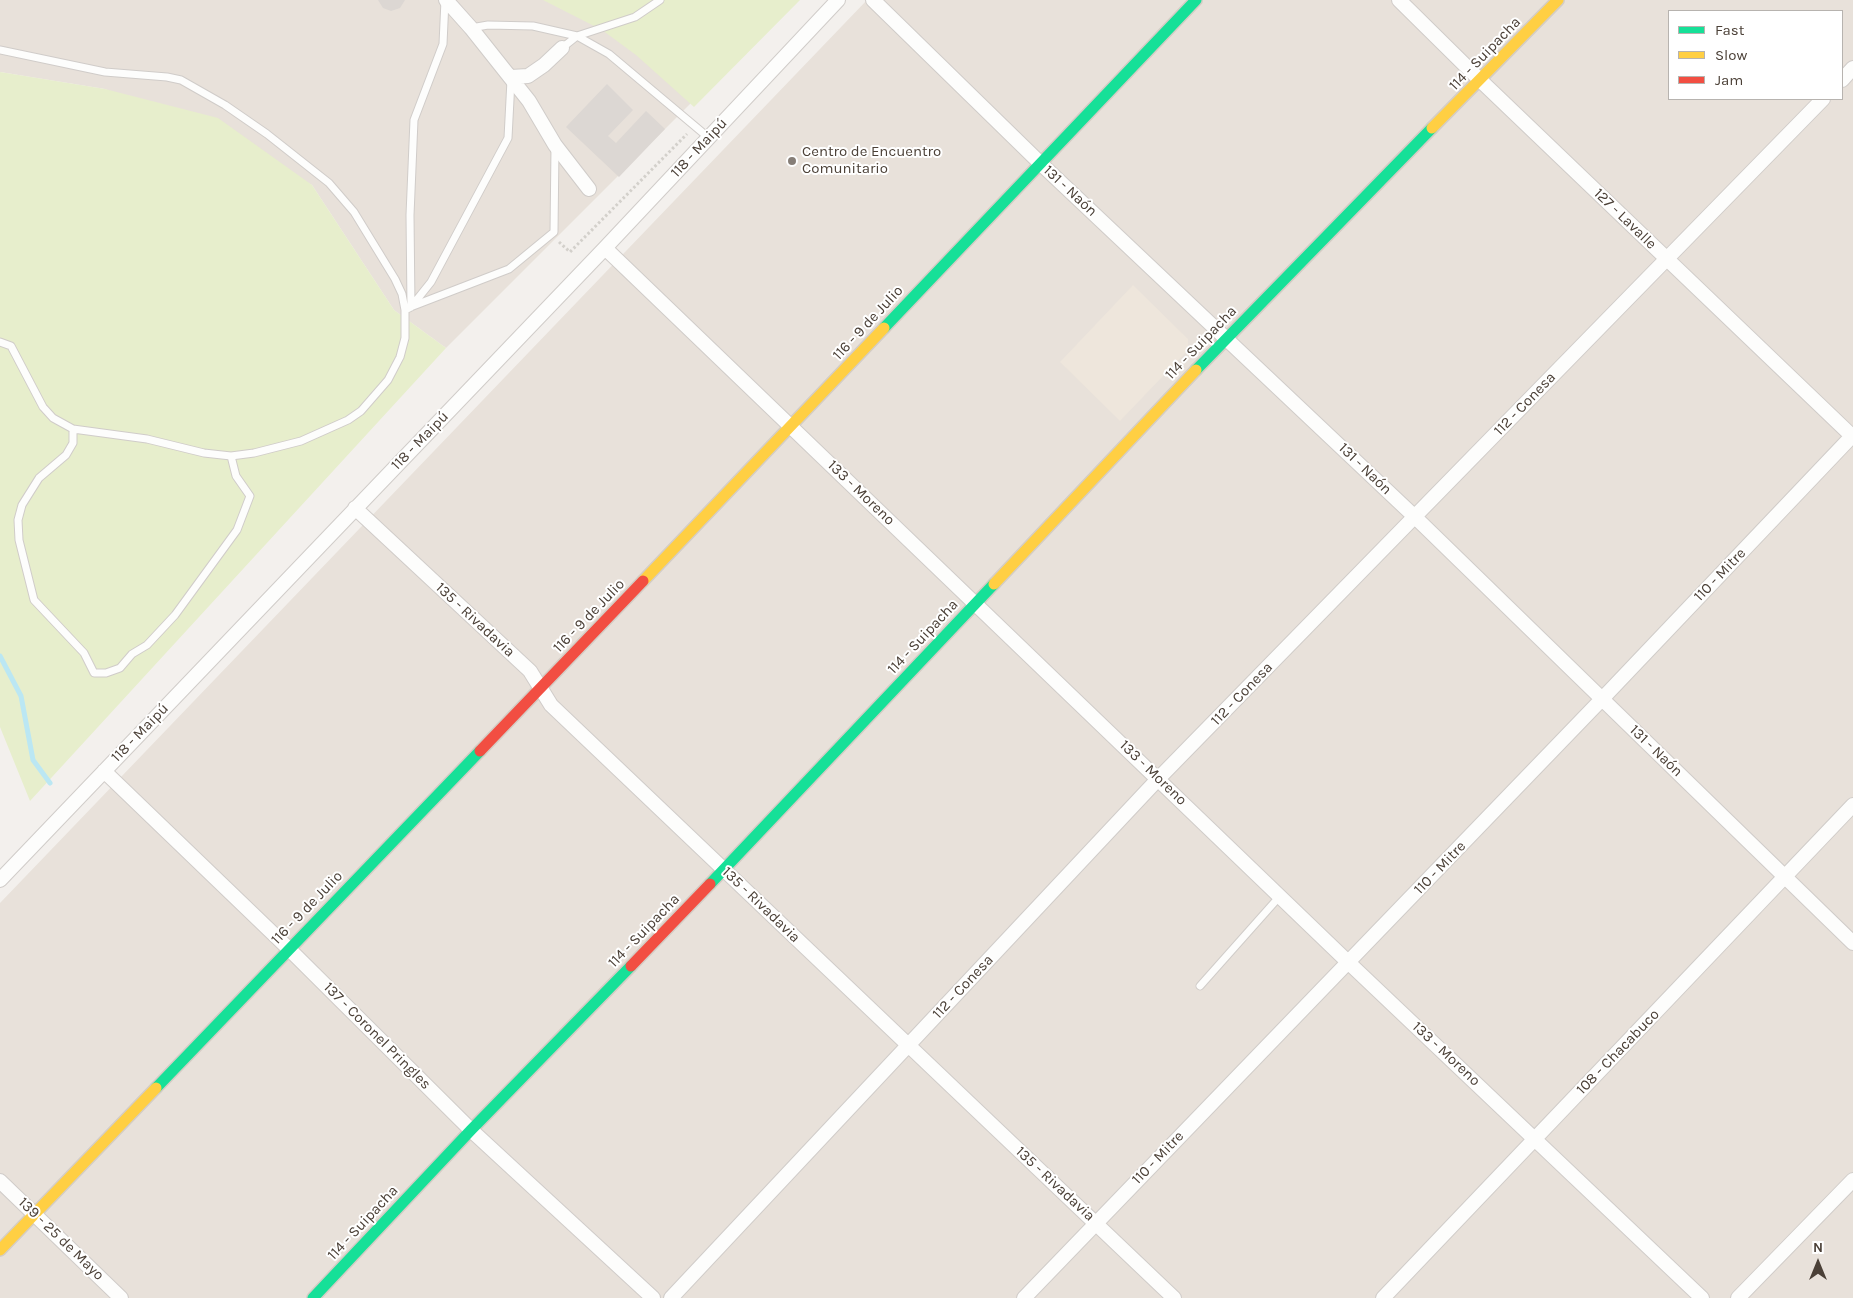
<!DOCTYPE html>
<html>
<head>
<meta charset="utf-8">
<style>
	body { margin:0 }
	#map { position:relative; width:1853px; height:1298px; overflow:hidden; background:#f3f0ed; font-family:Karla,sans-serif }
	canvas { display:block }
	.legend { position:absolute; left:1668px; top:10px; width:175px; height:90px; box-sizing:border-box; background:#fff; border:1px solid #b7b3af; margin:0; padding:6px 9px; list-style:none; font-size:15px; color:#4b4037 }
	.legend li { display:flex; align-items:center; gap:10px; height:25px }
	.legend b { width:25px; border:1px solid #b7b3af }
	.north { position:absolute; left:1793px; top:1238px; width:50px; height:50px; -webkit-text-stroke:4px #fff; paint-order:stroke; rotate:0deg; font-size:14px; font-weight:700; line-height:20px; text-align:center; color:#4b4037 }
	.north::after { content:''; display:block; margin:auto; width:18px; height:22px; background:#4b4037; clip-path:polygon(50% 0,100% 100%,50% 72%,0 100%) }
</style>
</head>
<body>
<div id="map">
<canvas width="1853" height="1298"></canvas>
<ul class="legend">
<li><b style="height:6px;background:#16e098"></b>Fast</li>
<li><b style="height:6px;background:#ffcf43"></b>Slow</li>
<li><b style="height:6px;background:#f24e42"></b>Jam</li>
</ul>
<div class="north">N</div>
</div>
<script>
const g = document.querySelector('canvas').getContext('2d');
g.lineJoin = 'round';
function fill(path, color) { g.fillStyle = color; g.fill(path, 'evenodd'); }
const shape = rows => new Path2D(rows.map(r => 'M' + r).join(''));
function stroke(path, color, width, dash) { g.strokeStyle = color; g.lineWidth = width; g.lineCap = dash ? 'butt' : 'round'; g.setLineDash(dash || []); g.stroke(path); }
function label(font, color, halo, rows, align = 'center') {
  g.font = font + ' Karla,sans-serif'; g.lineWidth = 4; g.setLineDash([]); g.textBaseline = 'middle'; g.strokeStyle = halo; g.fillStyle = color; for (const [text, x, y, turn = 0] of rows) {
    g.save(); g.translate(x, y); g.rotate((+turn || 0) * Math.PI / 180); g.textAlign = isNaN(turn) ? turn : align; if (halo) g.strokeText(text, 0, 0); g.fillText(text, 0, 0); g.restore();
  }
}
fill(shape([
	[0,0,794,0,446,348,394,310,312,185,105,89,0,72],
	[867,0,1853,0,1853,1298,0,1298,0,903],
	[1669,11,1842,11,1842,99,1669,99]
]), '#e8e1da');
fill(shape([
	[1133,285,1188,339,1188,350,1120,421,1060,362]
]), '#eee6dc');
fill(shape([
	[543,0,800,0,694,107,636,55,602,30],
	[0,72,105,89,218,118,312,185,394,310,446,348,30,801,0,727]
]), '#e7eecc');
stroke(shape([
	[0,656,21,696,33,760,50,783]
]), '#bbe7f3', 5);
fill(shape([
	[378,0,405,0,400,8,391,11,383,8],
	[607,84,633,110,608,136,616,143,646,111,665,129,619,177,566,127]
]), '#dcd7d3');
const lane = shape([
	[471,28,488,25,533,26,577,36,609,54,709,138],
	[562,48,577,36,635,17,660,0],
	[0,50,105,72,167,77,181,80,225,105,267,134,329,183,354,212,395,279,402,294,405,310,405,338,400,357,388,380,361,411,348,420,301,441,254,453,231,456,204,453,147,439,73,429,53,418,43,407,11,346,0,342],
	[413,306,509,269,554,232,555,148],
	[411,307,431,282,508,138,511,80],
	[405,310,411,307,410,215,414,120,443,44,445,0],
	[73,429,73,443,66,455,39,478,22,505,18,520,19,540,34,600,84,653,94,673,106,673,120,668,132,654,147,645,175,615,237,530,250,496,236,476,231,456],
	[1200,986,1280,896]
]);
const street = shape([
	[446,0,471,28,529,101,555,145,589,189],
	[873,0,1039,162,1415,517,1853,943],
	[1399,0,1480,80,1853,437],
	[511,77,528,76,544,65,562,48],
	[1842,80,1853,68],
	[605,248,1349,963,1702,1298],
	[355,508,530,671,551,705,1174,1298],
	[104,771,288,948,471,1130,653,1298],
	[0,880,605,248,838,0],
	[0,1181,121,1298],
	[671,1298,1159,778,1823,99],
	[1024,1298,1602,699,1853,435],
	[1383,1298,1853,805],
	[1738,1298,1853,1180]
]);
const fast = shape([
	[884,328,1196,0],
	[1196,370,1432,128],
	[710,884,994,584],
	[156,1088,480,751],
	[313,1298,471,1130,631,966]
]);
const slow = shape([
	[1432,128,1558,0],
	[643,581,884,328],
	[994,584,1196,370],
	[0,1250,156,1088]
]);
const jam = shape([
	[480,751,643,581],
	[631,966,710,884]
]);
stroke(lane, '#d0ccc9', 9);
stroke(street, '#d0ccc9', 16);
stroke(fast, '#d4cdc5', 14);
stroke(slow, '#d4cdc5', 14);
stroke(jam, '#d4cdc5', 14);
stroke(shape([
	[559,242,570,252,687,134]
]), '#d3d0cb', 3, [2.5, 2.5]);
stroke(lane, '#fdfdfc', 7);
stroke(street, '#fdfdfc', 14);
stroke(fast, '#16e098', 11);
stroke(slow, '#ffcf43', 11);
stroke(jam, '#f24e42', 11);
for (const [x, y, r, color] of [
	[792,161,5,"#867e77"]
]) { const dot = new Path2D(); dot.arc(x, y, r, 0, 2 * Math.PI); g.fillStyle = color; g.fill(dot); stroke(dot, '#fff', 2); }
label('15px', '#4b4037', '#fff', [
	["114 - Suipacha",1485,54,-46],
	["118 - Maipú",699,148,-47],
	["131 - Naón",1070,191,43],
	["127 - Lavalle",1625,219,44],
	["116 - 9 de Julio",868,323,-47],
	["114 - Suipacha",1201,343,-46],
	["112 - Conesa",1525,404,-46],
	["118 - Maipú",420,441,-46],
	["131 - Naón",1365,469,44],
	["133 - Moreno",861,493,44],
	["110 - Mitre",1720,575,-46],
	["116 - 9 de Julio",589,616,-46],
	["135 - Rivadavia",475,620,43],
	["114 - Suipacha",923,637,-47],
	["112 - Conesa",1242,694,-46],
	["118 - Maipú",140,733,-46],
	["131 - Naón",1656,751,44],
	["133 - Moreno",1153,773,44],
	["110 - Mitre",1440,868,-46],
	["135 - Rivadavia",761,905,44],
	["116 - 9 de Julio",307,908,-46],
	["114 - Suipacha",644,931,-46],
	["112 - Conesa",963,987,-47],
	["137 - Coronel Pringles",377,1036,45],
	["108 - Chacabuco",1618,1052,-46],
	["133 - Moreno",1446,1054,43],
	["110 - Mitre",1158,1158,-46],
	["135 - Rivadavia",1055,1184,43],
	["114 - Suipacha",363,1223,-47],
	["139 - 25 de Mayo",61,1239,44]
]);
label('15px', '#4b4037', '#fff', [
	["Centro de Encuentro",802,152],
	["Comunitario",802,169]
], 'left');
</script>
</body>
</html>
